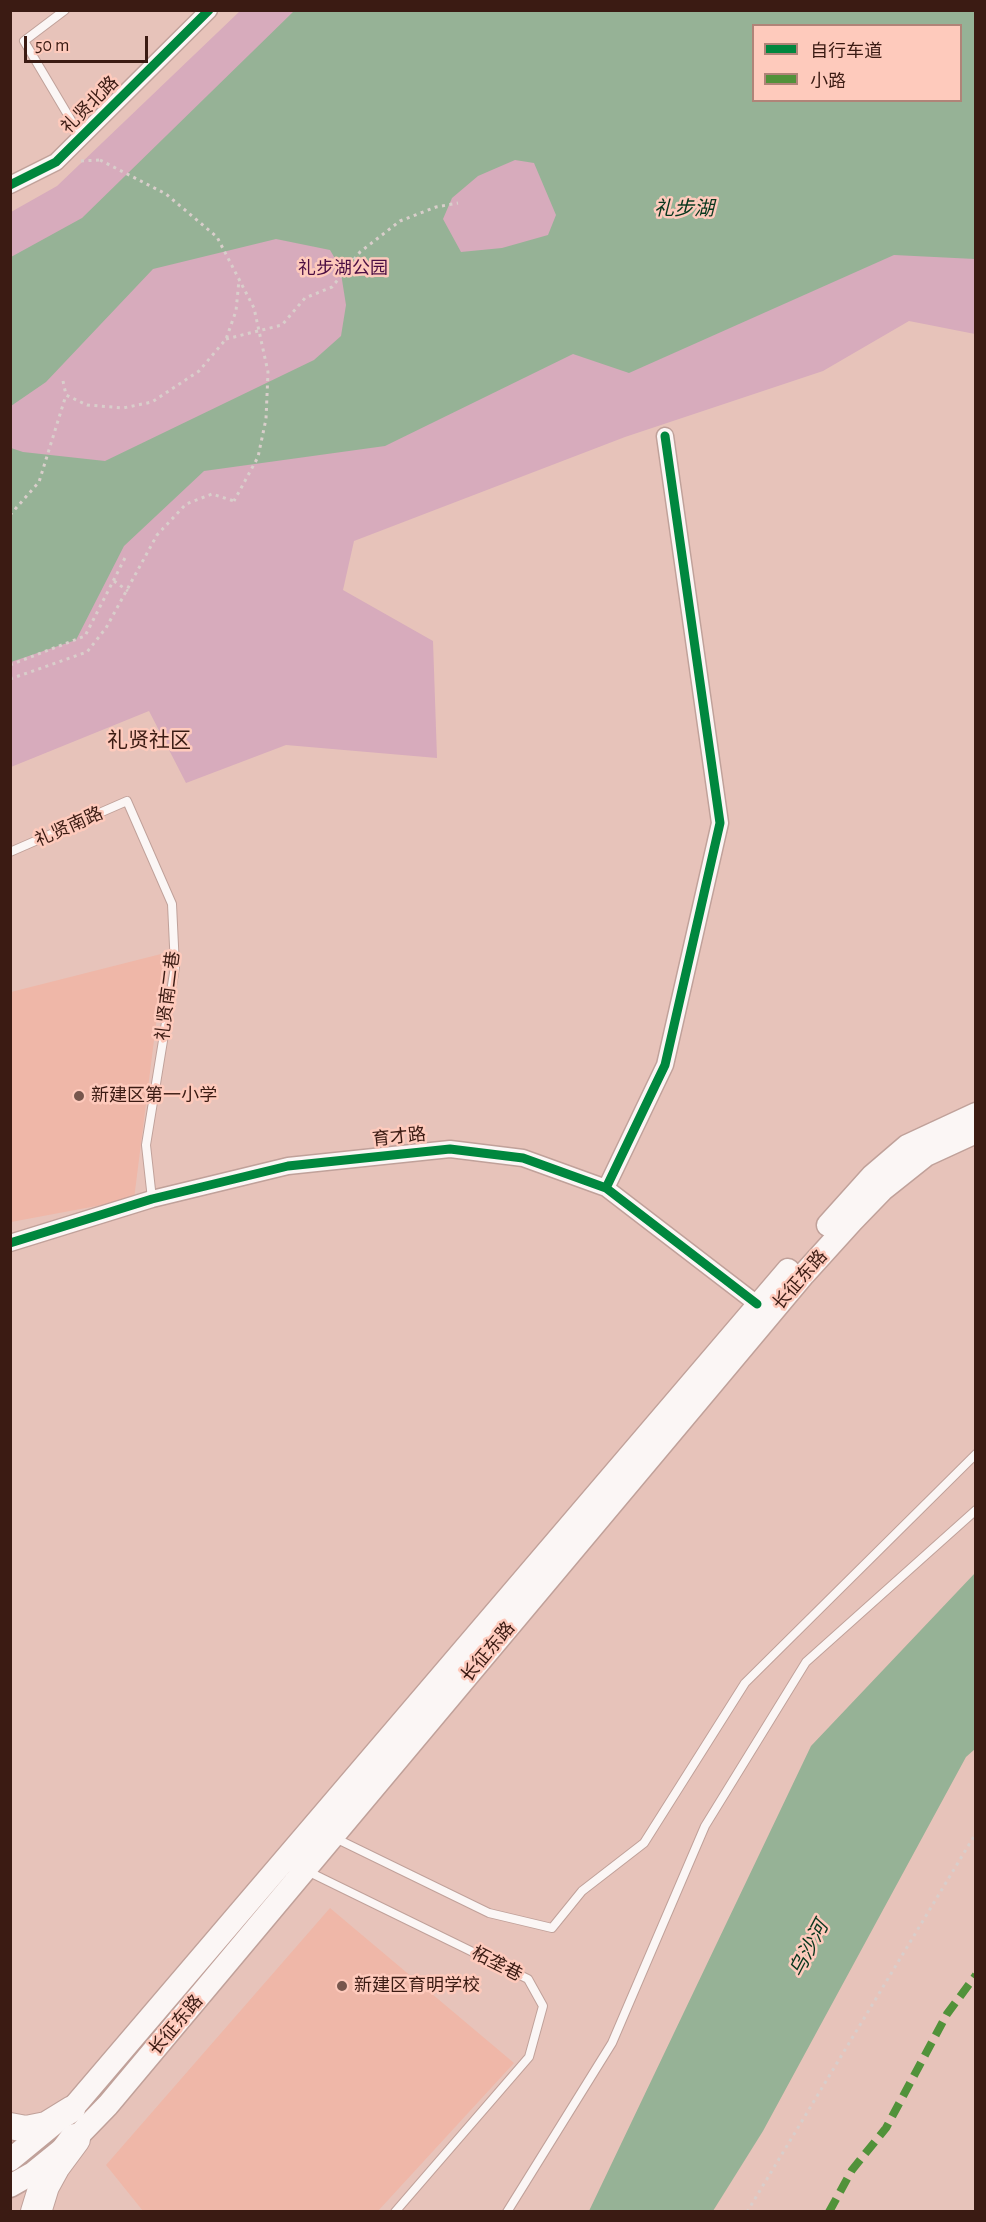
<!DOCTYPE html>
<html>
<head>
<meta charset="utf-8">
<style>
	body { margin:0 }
	#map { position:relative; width:986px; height:2222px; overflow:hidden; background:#e7c3ba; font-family:"Alegreya Sans","Noto Sans SC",sans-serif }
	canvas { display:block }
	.frame { position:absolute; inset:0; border:12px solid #3b1b13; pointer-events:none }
	.legend { position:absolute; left:752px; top:24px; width:210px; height:78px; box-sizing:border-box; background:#fecabc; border:2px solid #b08478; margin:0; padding:8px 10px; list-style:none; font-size:18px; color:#3b1b13 }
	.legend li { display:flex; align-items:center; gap:12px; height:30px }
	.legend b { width:30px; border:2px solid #b08478 }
	.scale { position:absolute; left:24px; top:36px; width:124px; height:27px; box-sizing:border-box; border:3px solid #3b1b13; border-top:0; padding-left:8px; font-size:18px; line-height:21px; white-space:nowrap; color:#3b1b13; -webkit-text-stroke:4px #fecabc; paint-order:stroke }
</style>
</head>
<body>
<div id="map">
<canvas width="986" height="2222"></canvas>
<div class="frame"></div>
<ul class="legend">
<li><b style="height:8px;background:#00873e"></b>自行车道</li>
<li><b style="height:8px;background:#51923a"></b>小路</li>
</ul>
<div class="scale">50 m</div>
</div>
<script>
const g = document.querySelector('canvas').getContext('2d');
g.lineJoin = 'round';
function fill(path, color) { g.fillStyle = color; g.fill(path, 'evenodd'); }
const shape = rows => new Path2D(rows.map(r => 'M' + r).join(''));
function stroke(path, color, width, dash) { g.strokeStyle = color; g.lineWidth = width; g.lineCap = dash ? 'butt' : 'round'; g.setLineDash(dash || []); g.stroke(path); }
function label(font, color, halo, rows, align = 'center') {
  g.font = font + ' "Alegreya Sans","Noto Sans SC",sans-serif'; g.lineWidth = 5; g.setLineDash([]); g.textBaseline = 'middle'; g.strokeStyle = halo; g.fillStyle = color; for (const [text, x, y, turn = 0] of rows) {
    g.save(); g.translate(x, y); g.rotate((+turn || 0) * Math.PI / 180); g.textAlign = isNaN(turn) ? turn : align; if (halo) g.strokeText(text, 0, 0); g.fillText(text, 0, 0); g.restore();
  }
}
fill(shape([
	[165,953,134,1199,11,1222,11,992],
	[330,1908,514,2063,378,2211,143,2211,106,2165]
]), '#efb7a8');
fill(shape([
	[240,11,975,11,975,334,909,321,823,371,625,437,354,541,343,590,433,641,437,758,286,745,186,783,149,711,11,767,11,212,57,186],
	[754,26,960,26,960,100,754,100]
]), '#d7abbc');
fill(shape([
	[294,11,975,11,975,259,894,255,629,373,573,354,385,446,204,471,124,546,76,640,11,662,11,448,23,452,105,461,314,360,341,336,346,305,340,267,330,250,276,239,153,269,46,382,11,406,11,257,82,218],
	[754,26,960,26,960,100,754,100],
	[515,160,534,163,556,215,548,235,502,248,461,252,443,219,452,198,478,176],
	[975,1573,975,1749,966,1757,763,2131,713,2211,589,2211,811,1746]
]), '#96b296');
const lane = shape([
	[65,10,24,41,81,137],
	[10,852,127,801,172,904,175,967,146,1145,152,1199],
	[333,1837,489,1913,552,1928,582,1891,644,1843,745,1683,976,1454],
	[305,1870,528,1979,543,2006,529,2057,395,2212],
	[507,2212,612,2043,705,1826,806,1662,976,1510]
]);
const street = shape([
	[10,185,56,162,209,10],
	[606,1188,665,1065,720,823,665,436],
	[10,1243,152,1199,288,1166,450,1149,523,1158,606,1188,757,1304]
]);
const secondary = shape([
	[828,1225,872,1176,907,1146,976,1114],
	[10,2160,72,2109,788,1270],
	[10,2186,33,2173,75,2139,108,2105,804,1274,852,1221,882,1190,926,1155,976,1132]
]);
const primary = shape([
	[10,2126,26,2129,46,2125,72,2109]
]);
const highway = shape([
	[36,2212,44,2186,55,2166,75,2139]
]);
stroke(lane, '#c0a19a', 10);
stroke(street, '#c0a19a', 19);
stroke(secondary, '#c0a19a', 25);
stroke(primary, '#c0a19a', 28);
stroke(highway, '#c0a19a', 32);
stroke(shape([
	[81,161,100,160],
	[226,339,282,325,305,298,332,287,360,252,400,221,436,207,458,203],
	[63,381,66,395,87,405,123,408,152,402,199,371,226,339,236,311,239,280],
	[10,515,39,482,66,395],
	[114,581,128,591],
	[10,665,85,636,127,554],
	[10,679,87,652,106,628,157,535,186,504,212,494,234,501],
	[747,2212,976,1833]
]), '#d9cecb', 3, [3, 4.5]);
stroke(lane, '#fbf6f5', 8);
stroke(street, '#fbf6f5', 16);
stroke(secondary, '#fbf6f5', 22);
stroke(primary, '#fbf6f5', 26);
stroke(highway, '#fbf6f5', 30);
stroke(shape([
	[100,160,166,194,217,237,254,308,268,372,266,419,258,457,234,501]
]), '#d9cecb', 3, [3, 4.5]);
stroke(shape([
	[829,2212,852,2170,886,2128,947,2014,976,1975]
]), '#51923a', 8, [15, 8]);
stroke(shape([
	[10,185,56,162,209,10],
	[606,1188,665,1065,720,823,665,436],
	[10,1243,152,1199,288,1166,450,1149,523,1158,606,1188,757,1304]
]), '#00873e', 9);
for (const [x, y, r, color] of [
	[79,1096,6,"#77564d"],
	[342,1986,6,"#77564d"]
]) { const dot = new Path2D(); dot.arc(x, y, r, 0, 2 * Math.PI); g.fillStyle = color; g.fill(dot); stroke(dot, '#fecabc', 2); }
label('18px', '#3b1b13', '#fecabc', [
	["礼贤北路",90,105,-45],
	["礼贤南路",69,827,-24],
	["礼贤南二巷",168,996,-83],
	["育才路",399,1137,-6],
	["长征东路",800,1280,-49],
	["长征东路",488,1652,-50],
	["柘垄巷",497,1964,27],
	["长征东路",176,2025,-50]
]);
label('18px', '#4c0f43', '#fecabc', [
	["礼步湖公园",343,269]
]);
label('18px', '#3b1b13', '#fecabc', [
	["新建区第一小学",91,1096],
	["新建区育明学校",354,1986]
], 'left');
label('italic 20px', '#07361d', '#fecabc', [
	["礼步湖",684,209],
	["乌沙河",809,1949,-62]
]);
label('21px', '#3b1b13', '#fecabc', [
	["礼贤社区",149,741]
]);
</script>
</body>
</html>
